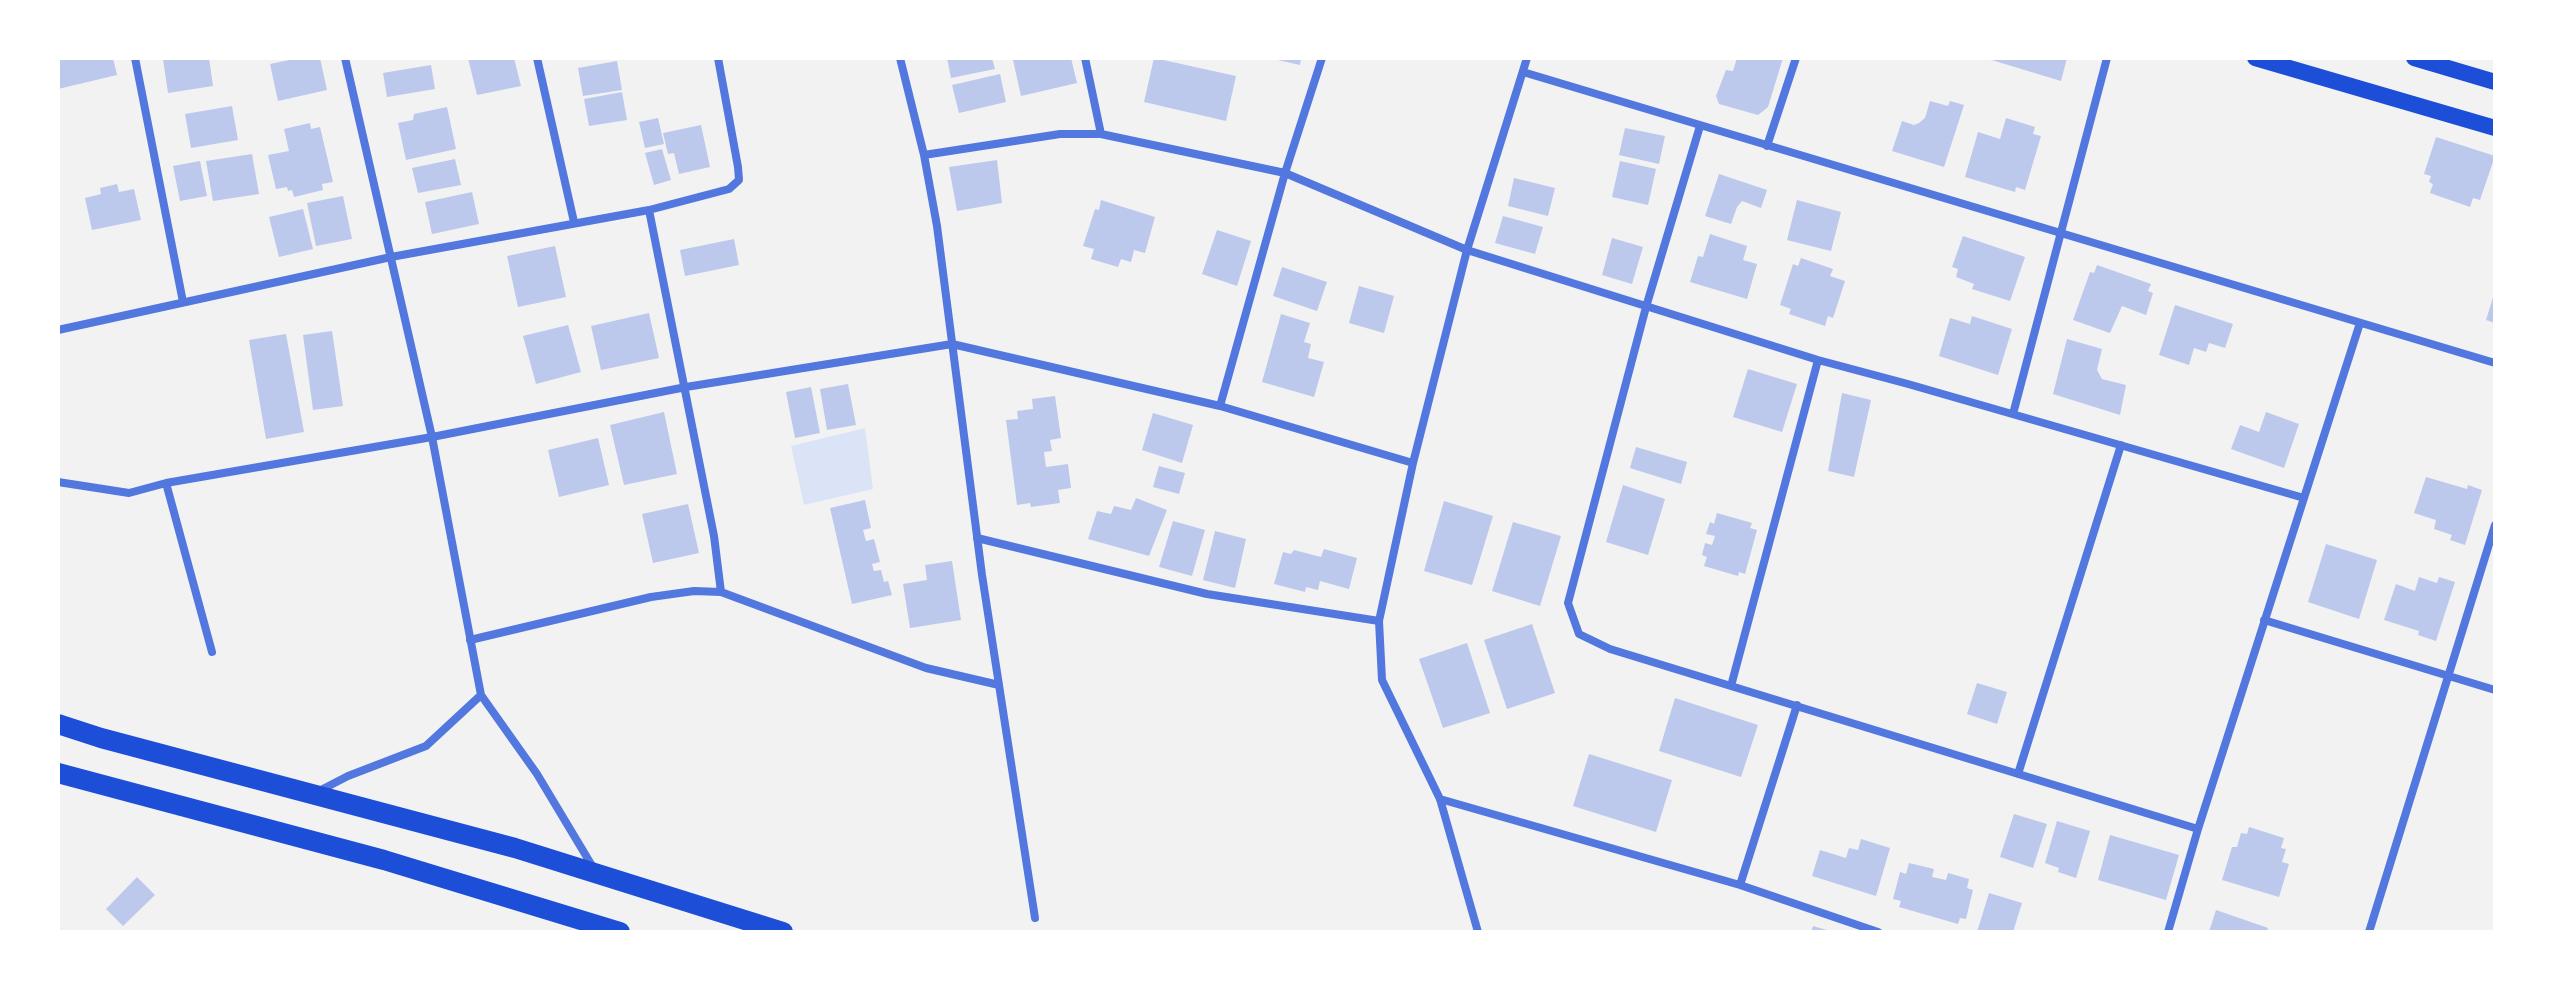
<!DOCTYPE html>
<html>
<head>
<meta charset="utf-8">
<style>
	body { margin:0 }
	#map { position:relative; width:2553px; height:990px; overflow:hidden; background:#f2f2f2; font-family:Montserrat,sans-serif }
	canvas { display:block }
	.frame { position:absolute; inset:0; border:60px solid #fff; pointer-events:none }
</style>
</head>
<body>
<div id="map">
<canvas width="2553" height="990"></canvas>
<div class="frame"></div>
</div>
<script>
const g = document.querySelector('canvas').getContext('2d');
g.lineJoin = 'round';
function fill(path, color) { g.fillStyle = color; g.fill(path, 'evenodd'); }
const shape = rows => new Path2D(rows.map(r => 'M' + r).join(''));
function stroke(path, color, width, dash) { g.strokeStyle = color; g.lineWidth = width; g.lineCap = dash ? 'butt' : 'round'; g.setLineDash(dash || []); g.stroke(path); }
fill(shape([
	[865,428,873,489,804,505,791,446]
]), '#dbe4f7');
fill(shape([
	[58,58,113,58,117,75,58,89],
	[171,58,209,58,213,86,168,93,163,59],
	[299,58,320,58,327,90,278,101,270,64],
	[468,58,514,58,521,86,477,95],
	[947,58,992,58,995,69,951,78],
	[1019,58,1071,58,1077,83,1021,96,1013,60],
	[1154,58,1236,76,1226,121,1144,102],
	[1269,58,1301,58,1300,65],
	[1737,58,1783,58,1768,107,1758,115,1719,104,1716,96,1726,70,1733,71],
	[1985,58,2067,58,2061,81],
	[617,61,622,90,583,96,578,68],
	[431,65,435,89,387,97,383,73],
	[1000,74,1006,102,959,113,952,85],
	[622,92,627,120,589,126,584,99],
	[1930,101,1948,106,1950,101,1964,105,1944,167,1892,151,1902,121,1914,125,1919,123,1925,118],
	[232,106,238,140,191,148,185,114],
	[447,107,456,149,406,160,398,123,413,120,414,114],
	[658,118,664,144,645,148,639,122],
	[2006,118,2035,127,2033,134,2041,136,2025,190,2016,187,2015,192,1965,177,1978,132,2000,139],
	[310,123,311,129,320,127,333,182,322,184,323,190,294,197,292,190,288,191,287,187,276,189,268,155,289,151,284,129],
	[701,125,710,167,679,174,674,153,668,154,663,133],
	[1625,128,1665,136,1659,164,1619,155],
	[2436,137,2495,156,2480,200,2473,198,2470,207,2430,193,2433,184,2429,182,2431,176,2424,174],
	[662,149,671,180,654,185,645,153],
	[252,154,259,194,213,201,206,161],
	[455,159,461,185,418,193,412,168],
	[997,160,1002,203,957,211,949,167],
	[200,161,207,196,180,201,173,166],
	[1620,161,1656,169,1648,205,1612,197],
	[1719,174,1767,190,1761,208,1742,201,1737,207,1731,224,1705,216],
	[1514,178,1555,188,1548,216,1508,206],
	[117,184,119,192,134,189,141,220,92,230,85,198,101,194,100,188],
	[472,192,479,224,432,234,425,202],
	[343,196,352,239,316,246,307,203],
	[1101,200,1155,217,1145,253,1134,250,1131,262,1121,259,1118,267,1091,259,1094,249,1083,246,1095,209,1099,210],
	[1797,200,1841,212,1831,251,1787,240],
	[303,209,313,249,279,257,269,217],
	[1503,216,1543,227,1535,254,1495,243],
	[1217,230,1251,241,1237,286,1202,274],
	[1710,234,1747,246,1743,260,1757,264,1747,299,1690,282,1698,256,1703,257],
	[1963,236,2025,257,2010,301,1972,289,1974,284,1956,277,1958,269,1952,267],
	[1612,238,1643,247,1632,284,1602,275],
	[734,239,739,265,685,276,680,250],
	[555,246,566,297,518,307,507,256],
	[1801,258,1833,269,1830,276,1845,281,1833,318,1828,316,1825,326,1789,314,1791,309,1780,305,1793,264,1798,266],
	[2097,265,2151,284,2148,291,2153,293,2146,315,2122,306,2110,333,2073,320,2090,272,2094,273],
	[1282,267,1327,282,1317,311,1273,296],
	[1359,286,1394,296,1384,333,1349,323],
	[2495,291,2495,323,2486,320],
	[2175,305,2233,324,2225,348,2209,343,2206,352,2194,348,2189,365,2159,355],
	[649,313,659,358,601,370,591,326],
	[1281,314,1310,323,1304,342,1311,344,1308,358,1324,362,1314,397,1262,382],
	[1972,316,2012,329,1998,375,1939,356,1950,318,1970,324],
	[568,325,581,372,536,384,523,336],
	[332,331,343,406,313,410,303,335],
	[286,334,304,432,266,439,249,340],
	[2067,339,2102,349,2097,370,2102,379,2126,385,2120,415,2053,394],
	[1748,369,1797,384,1782,432,1733,417],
	[848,384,856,425,827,430,820,389],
	[811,387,820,433,795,438,786,392],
	[1842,393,1871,400,1854,477,1828,471],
	[1055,396,1061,438,1050,440,1052,451,1044,452,1046,467,1068,464,1071,488,1058,490,1060,503,1031,507,1030,503,1017,505,1006,420,1018,419,1017,411,1033,409,1032,399],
	[664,412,677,474,624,485,610,425],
	[2266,412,2299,424,2284,468,2231,449,2240,425,2259,432],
	[1153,413,1193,425,1182,463,1142,450],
	[598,438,609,485,559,497,548,450],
	[1636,447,1687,462,1681,484,1630,468],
	[1159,466,1185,473,1179,494,1153,487],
	[2426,477,2467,489,2468,485,2482,490,2465,545,2450,540,2452,535,2434,529,2436,520,2414,513],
	[1623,485,1665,499,1648,555,1606,542],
	[1136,498,1167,510,1149,556,1088,539,1097,511,1111,514,1114,506,1131,510],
	[865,500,871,528,863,530,866,541,874,539,880,562,872,564,874,571,881,570,884,582,888,581,892,595,852,604,830,508],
	[1444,501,1493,516,1472,585,1424,571],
	[688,504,699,553,653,563,642,514],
	[1717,513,1752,523,1750,528,1757,530,1745,574,1739,572,1738,576,1704,566,1707,557,1702,555,1705,543,1712,545,1715,536,1706,534,1710,522,1714,524],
	[1173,521,1205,530,1192,576,1159,567],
	[1513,522,1561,536,1540,606,1492,591],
	[1215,531,1246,539,1235,588,1203,580],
	[2326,544,2377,560,2359,619,2308,602],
	[1324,549,1357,558,1349,589,1320,581,1318,590,1306,587,1305,592,1274,584,1283,552,1291,554,1294,550,1321,557],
	[952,561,961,620,910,628,903,584,927,580,925,565],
	[2419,577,2437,583,2439,577,2455,582,2436,641,2418,635,2419,631,2384,620,2396,584,2415,591],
	[1532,624,1555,693,1507,709,1484,640],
	[1467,643,1490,713,1443,728,1419,659],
	[1977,683,2007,692,1997,724,1967,714],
	[1675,698,1758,725,1741,777,1659,751],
	[1589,754,1672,780,1656,832,1573,806],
	[2014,814,2047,824,2033,868,2000,857],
	[2057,821,2090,831,2076,878,2058,872,2059,868,2045,863],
	[2249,827,2284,838,2281,848,2286,849,2282,862,2289,864,2279,897,2222,880,2232,847,2237,847,2241,833,2247,834],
	[2110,835,2179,855,2166,900,2098,880],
	[1861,839,1890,848,1876,896,1812,876,1820,850,1846,858,1849,848,1858,850],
	[1909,863,1934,869,1932,877,1946,880,1948,873,1969,879,1967,888,1973,890,1966,919,1960,918,1958,924,1899,907,1901,901,1893,899,1900,872,1906,874],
	[137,877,155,895,123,926,106,909],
	[1989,893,2022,903,2013,932,1977,932],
	[2216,910,2268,928,2267,932,2209,932],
	[1813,926,1830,931,1830,932,1811,932]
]), '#bdc9ec');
stroke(shape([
	[135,58,183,302],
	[345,58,432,437,481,695],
	[537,58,574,222],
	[900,58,924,155,937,226,982,575,1035,918],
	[1085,58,1101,134],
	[1523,72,2495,363],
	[1700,126,1646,307,1568,603,1579,634,1610,649,2198,829],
	[1767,146,1796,58],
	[924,155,1060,134,1101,134,1285,173,1467,250,1818,360,1908,384,2304,498],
	[649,210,714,536,721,592],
	[58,330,391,257,649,210,729,189,739,180,738,167,718,58],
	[1220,406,1285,173,1322,58],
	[2013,414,2107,58],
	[58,482,129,493,166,483,432,437,686,387,952,344,1220,406,1413,463],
	[166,483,212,652],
	[977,538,1207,594,1379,621],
	[2264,620,2495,690],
	[470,640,651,597,694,591,721,592,926,668,999,685],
	[1731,686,1818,360],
	[2018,774,2121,445],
	[319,791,348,776,426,746,481,695,537,774,594,869],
	[1440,799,1740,885,1878,932],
	[1740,885,1797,705],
	[1478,932,1440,799,1382,680,1379,621,1413,463,1467,250,1527,58],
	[2168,932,2198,829,2360,323],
	[2369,932,2495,525]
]), '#5277de', 8);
stroke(shape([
	[2255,58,2495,128],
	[2414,58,2495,82]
]), '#1d4ed8', 16);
stroke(shape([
	[58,724,101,738,515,848,783,932],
	[58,773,384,860,620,932]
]), '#1d4ed8', 20);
</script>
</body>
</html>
